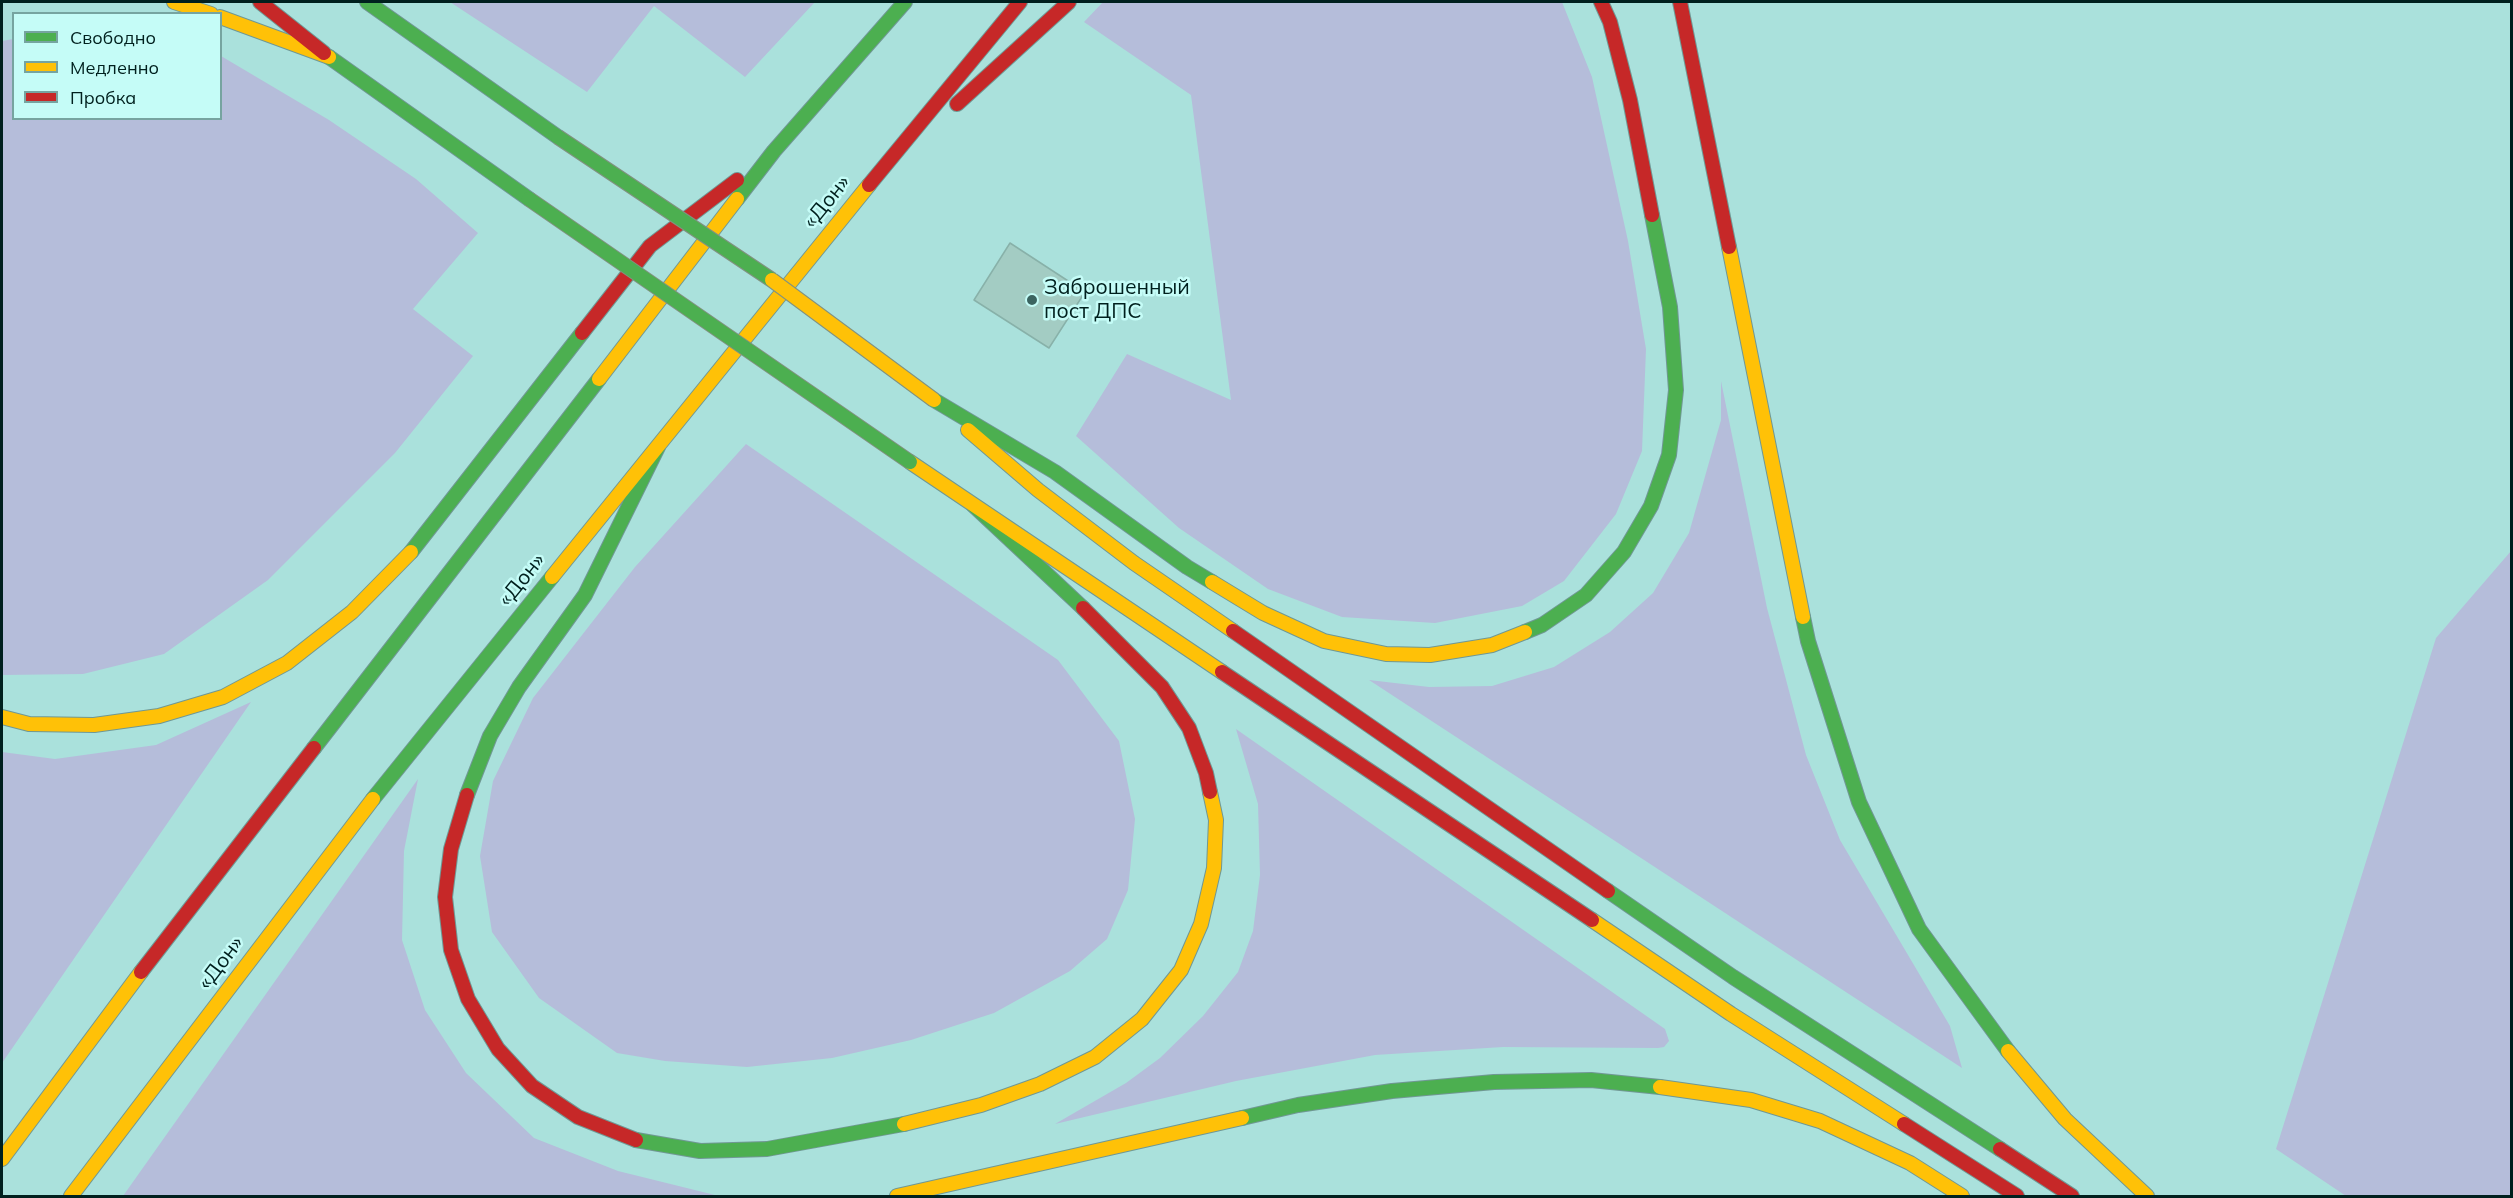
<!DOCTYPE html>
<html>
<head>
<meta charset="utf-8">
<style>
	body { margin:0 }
	#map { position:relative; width:2513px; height:1198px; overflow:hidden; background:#aae1dc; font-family:Mulish,sans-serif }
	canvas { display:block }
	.frame { position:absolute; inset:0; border:3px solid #00201e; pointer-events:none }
	.legend { position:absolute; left:12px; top:12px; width:210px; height:108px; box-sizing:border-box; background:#c5fcf7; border:2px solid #76a4a0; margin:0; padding:8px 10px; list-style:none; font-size:18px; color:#00201e }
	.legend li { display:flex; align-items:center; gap:12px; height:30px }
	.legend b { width:30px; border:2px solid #76a4a0 }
</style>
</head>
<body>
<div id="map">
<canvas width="2513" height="1198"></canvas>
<div class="frame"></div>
<ul class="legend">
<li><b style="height:8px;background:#4caf50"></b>Свободно</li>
<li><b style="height:8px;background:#ffc107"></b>Медленно</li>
<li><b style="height:8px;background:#c62828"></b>Пробка</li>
</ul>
</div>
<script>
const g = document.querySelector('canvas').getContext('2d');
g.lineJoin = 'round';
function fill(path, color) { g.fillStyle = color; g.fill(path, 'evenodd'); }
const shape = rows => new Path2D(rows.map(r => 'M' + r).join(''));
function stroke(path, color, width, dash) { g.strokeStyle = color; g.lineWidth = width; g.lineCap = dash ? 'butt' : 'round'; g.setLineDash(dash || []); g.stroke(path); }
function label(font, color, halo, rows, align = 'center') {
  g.font = font + ' Mulish,sans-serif'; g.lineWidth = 5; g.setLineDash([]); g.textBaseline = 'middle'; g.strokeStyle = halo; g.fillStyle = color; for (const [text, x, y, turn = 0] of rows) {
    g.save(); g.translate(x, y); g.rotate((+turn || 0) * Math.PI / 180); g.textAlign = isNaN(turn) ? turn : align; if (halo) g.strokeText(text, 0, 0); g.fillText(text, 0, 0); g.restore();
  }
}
fill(shape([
	[450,2,815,2,745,77,654,6,587,92],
	[1103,2,1562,2,1592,77,1628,241,1646,349,1642,451,1616,514,1564,581,1522,606,1435,623,1342,617,1268,589,1179,528,1076,436,1127,354,1231,400,1191,95,1084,22],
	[13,39,14,118,220,118,221,56,329,120,416,179,478,233,413,309,473,356,395,453,268,580,164,654,83,674,2,675,2,41],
	[1721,381,1767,608,1806,755,1840,840,1950,1026,1962,1068,1369,680,1429,687,1492,686,1554,667,1610,632,1653,593,1689,533,1721,420],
	[746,444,1058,660,1119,741,1135,819,1128,890,1107,939,1070,971,994,1013,911,1040,832,1058,747,1067,665,1061,617,1053,539,998,492,932,480,856,493,781,533,698,635,567],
	[2511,551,2511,1196,2346,1196,2276,1149,2436,638],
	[251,702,2,1063,2,752,55,759,156,745],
	[1236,729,1665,1029,1669,1041,1664,1047,1658,1048,1503,1047,1375,1055,1236,1081,1055,1124,1126,1083,1160,1058,1203,1016,1238,972,1253,931,1260,875,1258,804],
	[418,779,404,851,402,940,425,1010,466,1073,534,1138,618,1171,719,1196,123,1196]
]), '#b5bdda');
const building = shape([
	[1010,243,1085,292,1049,348,974,300,1010,243]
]);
fill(building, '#a3ccc3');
stroke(building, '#88b1a9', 1.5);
const fast = shape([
	[367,2,558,137],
	[329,57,529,199],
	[737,199,774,151,905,2],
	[934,400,1055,472,1187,567,1212,582],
	[973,505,1083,608],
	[411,552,582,333],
	[1803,617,1808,641,1859,802,1919,929,2008,1051],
	[1525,632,1542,625,1586,595,1624,552,1651,506,1669,455,1676,390,1670,307,1652,215],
	[314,748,599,379],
	[467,795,490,736,519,687,585,595,658,447],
	[373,799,552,577],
	[1608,891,1733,977,2000,1149],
	[1242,1118,1298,1105,1392,1091,1494,1082,1591,1080,1660,1087],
	[636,1140,700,1151,767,1149,904,1124]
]);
const slow = shape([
	[174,2,211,14],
	[220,17,329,57],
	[1729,247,1803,617],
	[599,379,737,199],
	[968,430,1038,490,1134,563,1233,631],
	[910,462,1222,672],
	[552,577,869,185],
	[1212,582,1263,613,1324,641,1386,654,1430,655,1492,645,1525,632],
	[2,717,29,724,94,725,159,716,223,697,287,663,352,612,411,552],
	[1592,920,1731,1014,1904,1124],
	[2008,1051,2065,1119,2147,1196],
	[1660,1087,1751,1100,1820,1121,1910,1163,1962,1196],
	[904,1124,981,1105,1040,1084,1095,1057,1142,1019,1181,970,1201,924,1214,868,1216,820,1210,792],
	[2,1159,141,972],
	[71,1196,373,799],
	[897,1196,1242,1118]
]);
const jam = shape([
	[260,2,324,53],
	[1601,2,1610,22,1630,100,1652,215],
	[1680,2,1729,247],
	[957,104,1069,2],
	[869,185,1020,2],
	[582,333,650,246,737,180],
	[1083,608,1162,687,1189,728,1206,773,1210,792],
	[1233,631,1608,891],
	[1222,672,1592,920],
	[467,795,451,849,445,897,451,950,468,999,498,1049,532,1086,578,1117,636,1140],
	[141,972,314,748],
	[1904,1124,2017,1196],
	[2000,1149,2072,1196]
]);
stroke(fast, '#709894', 16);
stroke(slow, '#709894', 16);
stroke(jam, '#709894', 16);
stroke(fast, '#4caf50', 14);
stroke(slow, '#ffc107', 14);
stroke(jam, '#c62828', 14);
const fastBridge = shape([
	[558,137,772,280],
	[529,199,910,462]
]);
const slowBridge = shape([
	[772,280,934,400]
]);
stroke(fastBridge, '#819280', 16, []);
stroke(slowBridge, '#819280', 16, []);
stroke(fastBridge, '#4caf50', 14);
stroke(slowBridge, '#ffc107', 14);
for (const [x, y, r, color] of [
	[1032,300,6,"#3b6460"]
]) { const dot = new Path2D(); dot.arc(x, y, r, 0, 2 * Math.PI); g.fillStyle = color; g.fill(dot); stroke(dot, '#c5fcf7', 2); }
label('21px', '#00201e', '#c5fcf7', [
	["«Дон»",827,202,-51],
	["«Дон»",522,580,-51],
	["«Дон»",221,963,-53]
]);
label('21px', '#00201e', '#c5fcf7', [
	["Заброшенный",1044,288],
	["пост ДПС",1044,312]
], 'left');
</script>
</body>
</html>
